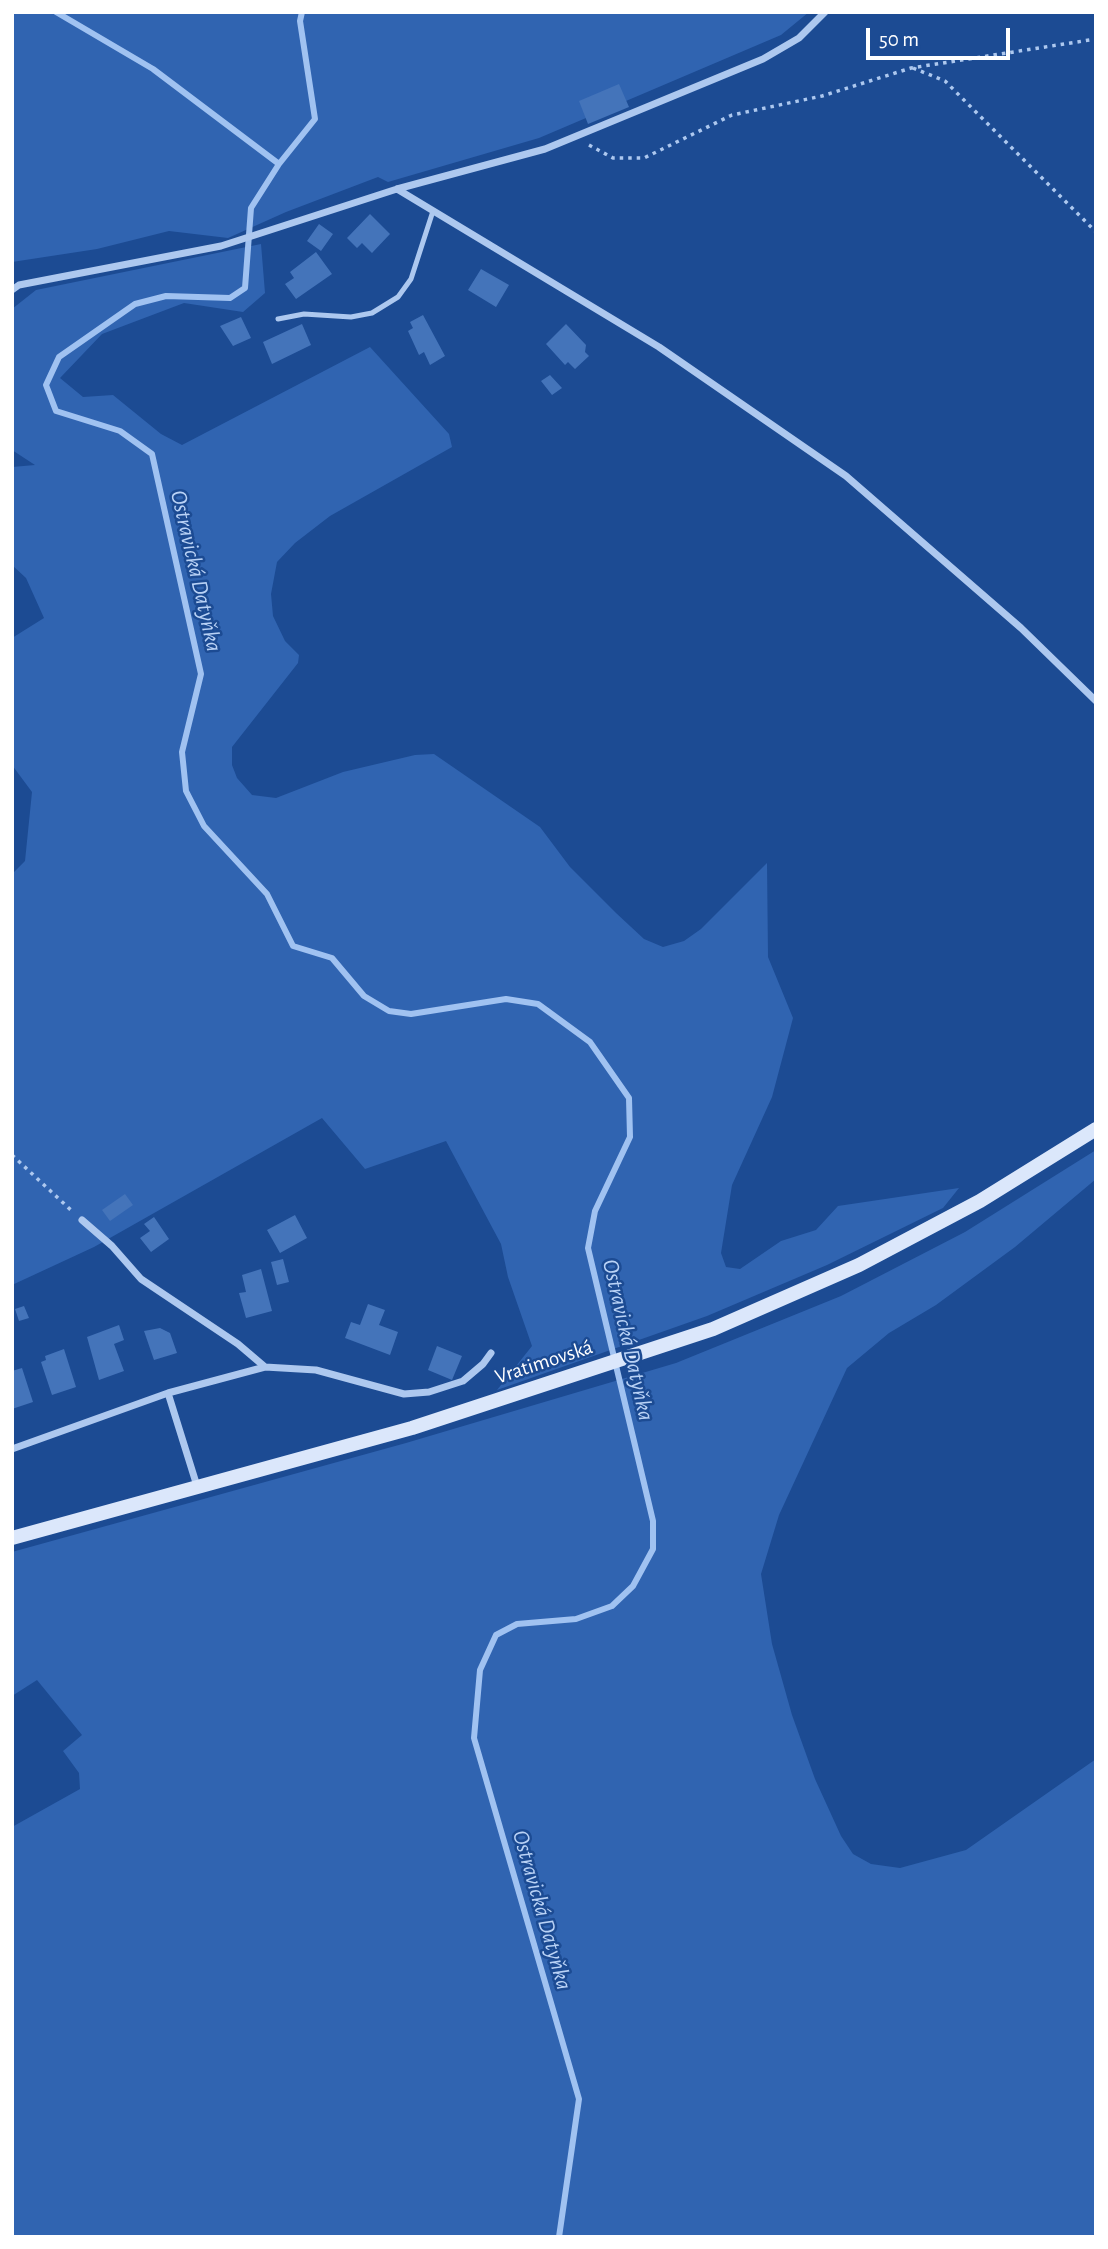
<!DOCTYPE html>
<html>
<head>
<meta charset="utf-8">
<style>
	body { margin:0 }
	#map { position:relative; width:1108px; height:2249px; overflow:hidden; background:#1c4b93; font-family:"Alegreya Sans",sans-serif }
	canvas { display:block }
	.frame { position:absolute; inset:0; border:14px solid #fff; pointer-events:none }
	.scale { position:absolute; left:866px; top:28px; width:144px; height:32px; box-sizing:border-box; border:4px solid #fff; border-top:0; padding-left:9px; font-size:21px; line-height:24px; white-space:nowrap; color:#fff; -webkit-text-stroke:5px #1c4b93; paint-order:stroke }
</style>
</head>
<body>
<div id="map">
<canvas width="1108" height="2249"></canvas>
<div class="frame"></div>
<div class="scale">50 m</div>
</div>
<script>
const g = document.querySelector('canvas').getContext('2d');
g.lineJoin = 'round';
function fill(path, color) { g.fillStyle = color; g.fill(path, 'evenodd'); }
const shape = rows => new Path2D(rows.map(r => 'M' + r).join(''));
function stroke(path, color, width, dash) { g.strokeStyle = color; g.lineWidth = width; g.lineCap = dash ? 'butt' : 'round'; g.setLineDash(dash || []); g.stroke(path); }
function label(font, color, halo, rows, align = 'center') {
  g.font = font + ' "Alegreya Sans",sans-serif'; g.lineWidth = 5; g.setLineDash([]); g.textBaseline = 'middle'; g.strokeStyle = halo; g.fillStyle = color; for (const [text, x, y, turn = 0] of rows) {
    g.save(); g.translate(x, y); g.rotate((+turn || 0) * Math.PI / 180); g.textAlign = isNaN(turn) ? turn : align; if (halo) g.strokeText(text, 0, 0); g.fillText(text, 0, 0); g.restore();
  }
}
fill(shape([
	[12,12,809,12,781,35,539,138,388,182,378,177,286,212,228,238,169,231,97,249,12,262],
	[261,244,265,293,243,312,184,303,102,334,60,378,83,397,113,395,161,434,182,445,370,347,449,434,452,447,330,516,295,543,277,562,271,594,273,616,285,641,299,655,298,663,232,747,232,765,237,778,252,795,276,798,343,772,415,755,434,754,540,827,570,867,616,913,644,939,663,947,684,941,701,929,767,863,768,957,793,1018,772,1097,732,1185,721,1253,726,1267,740,1269,781,1241,816,1230,838,1206,959,1188,943,1208,827,1265,707,1316,497,1390,532,1346,508,1277,501,1244,446,1141,365,1169,322,1118,94,1247,12,1285,12,874,25,861,32,792,12,765,12,638,44,618,26,578,12,565,12,467,35,465,12,450,12,309,36,290],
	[1096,1150,1096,1179,1015,1247,936,1305,889,1333,847,1368,779,1515,761,1574,772,1644,792,1715,815,1779,841,1836,853,1854,871,1864,900,1868,966,1850,1096,1759,1096,2233,1091,2237,12,2237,12,1827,80,1789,79,1773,63,1751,82,1735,37,1680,12,1696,12,1552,406,1443,676,1363,841,1296,965,1232]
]), '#3064b1');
stroke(shape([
	[56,12,153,69,279,164],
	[302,12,300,21,315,119,279,164,251,208,245,288,230,298,166,296,135,304,59,357,46,385,56,411,120,431,152,454,201,674,182,752,186,791,204,826,267,894,293,946,332,958,364,996,389,1011,411,1014,506,999,538,1004,590,1042,629,1098,630,1137,595,1211,588,1248,653,1521,653,1549,633,1586,612,1606,576,1619,517,1624,496,1635,480,1670,474,1738,579,2099,559,2237]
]), '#a0c2f1', 6);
fill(shape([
	[619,84,629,107,588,124,579,101],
	[370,214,390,234,372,253,362,243,357,248,347,238],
	[319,224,333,234,321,251,307,241],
	[316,252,332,274,296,299,285,284,294,278,290,272],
	[481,269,509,285,496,307,468,290],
	[423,315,445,356,430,365,424,352,419,355,408,331,413,328,410,322],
	[241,317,251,338,233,346,220,326],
	[302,324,311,345,272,364,263,342],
	[566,324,586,345,585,352,589,356,575,369,568,362,565,365,546,344],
	[550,375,562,388,552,395,541,381],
	[125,1194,133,1205,110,1221,102,1210],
	[295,1215,307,1238,280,1253,267,1230],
	[154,1217,169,1239,151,1252,140,1238,150,1231,144,1224],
	[283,1259,289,1282,277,1285,271,1262],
	[261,1269,272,1311,246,1318,239,1293,246,1292,242,1275],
	[368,1304,385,1310,379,1325,398,1332,390,1355,345,1338,351,1322,360,1325],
	[24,1306,29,1318,19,1321,15,1309],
	[119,1325,124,1340,114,1344,124,1371,99,1380,87,1337],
	[160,1328,170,1333,177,1353,154,1360,144,1331],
	[437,1346,462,1356,452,1380,428,1370],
	[64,1349,76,1387,52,1395,41,1362,46,1360,45,1356],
	[22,1368,33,1402,12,1409,12,1371]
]), '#4474ba');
stroke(shape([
	[913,68,945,81,1096,232],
	[589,145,613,158,644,158,732,115,822,96,911,68,1096,39],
	[12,1155,73,1212]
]), '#adc8ef', 3.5, [3.5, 5]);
stroke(shape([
	[278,319,304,314,351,317,372,313,398,297,411,279,433,211]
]), '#adc8ef', 5);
stroke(shape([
	[397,189,659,347,846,476,1021,628,1096,701],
	[12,290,19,285,221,246,397,189,545,149,763,59,799,38,825,12],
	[82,1220,112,1246,141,1279,238,1344,265,1367,316,1370,404,1394,429,1392,463,1381,483,1364,491,1353],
	[168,1393,197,1486],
	[12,1449,168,1393,265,1367]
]), '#adc8ef', 7);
stroke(shape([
	[12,1538,412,1428,713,1329,859,1265,980,1201,1096,1129]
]), '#dbe7fb', 14);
label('21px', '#fff', '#1c4b93', [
	["Vratimovská",544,1362,-18]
]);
label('italic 23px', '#b9d2f6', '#1c4b93', [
	["Ostravická Datyňka",196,571,77],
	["Ostravická Datyňka",628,1340,77],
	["Ostravická Datyňka",542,1910,74]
]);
</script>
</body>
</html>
